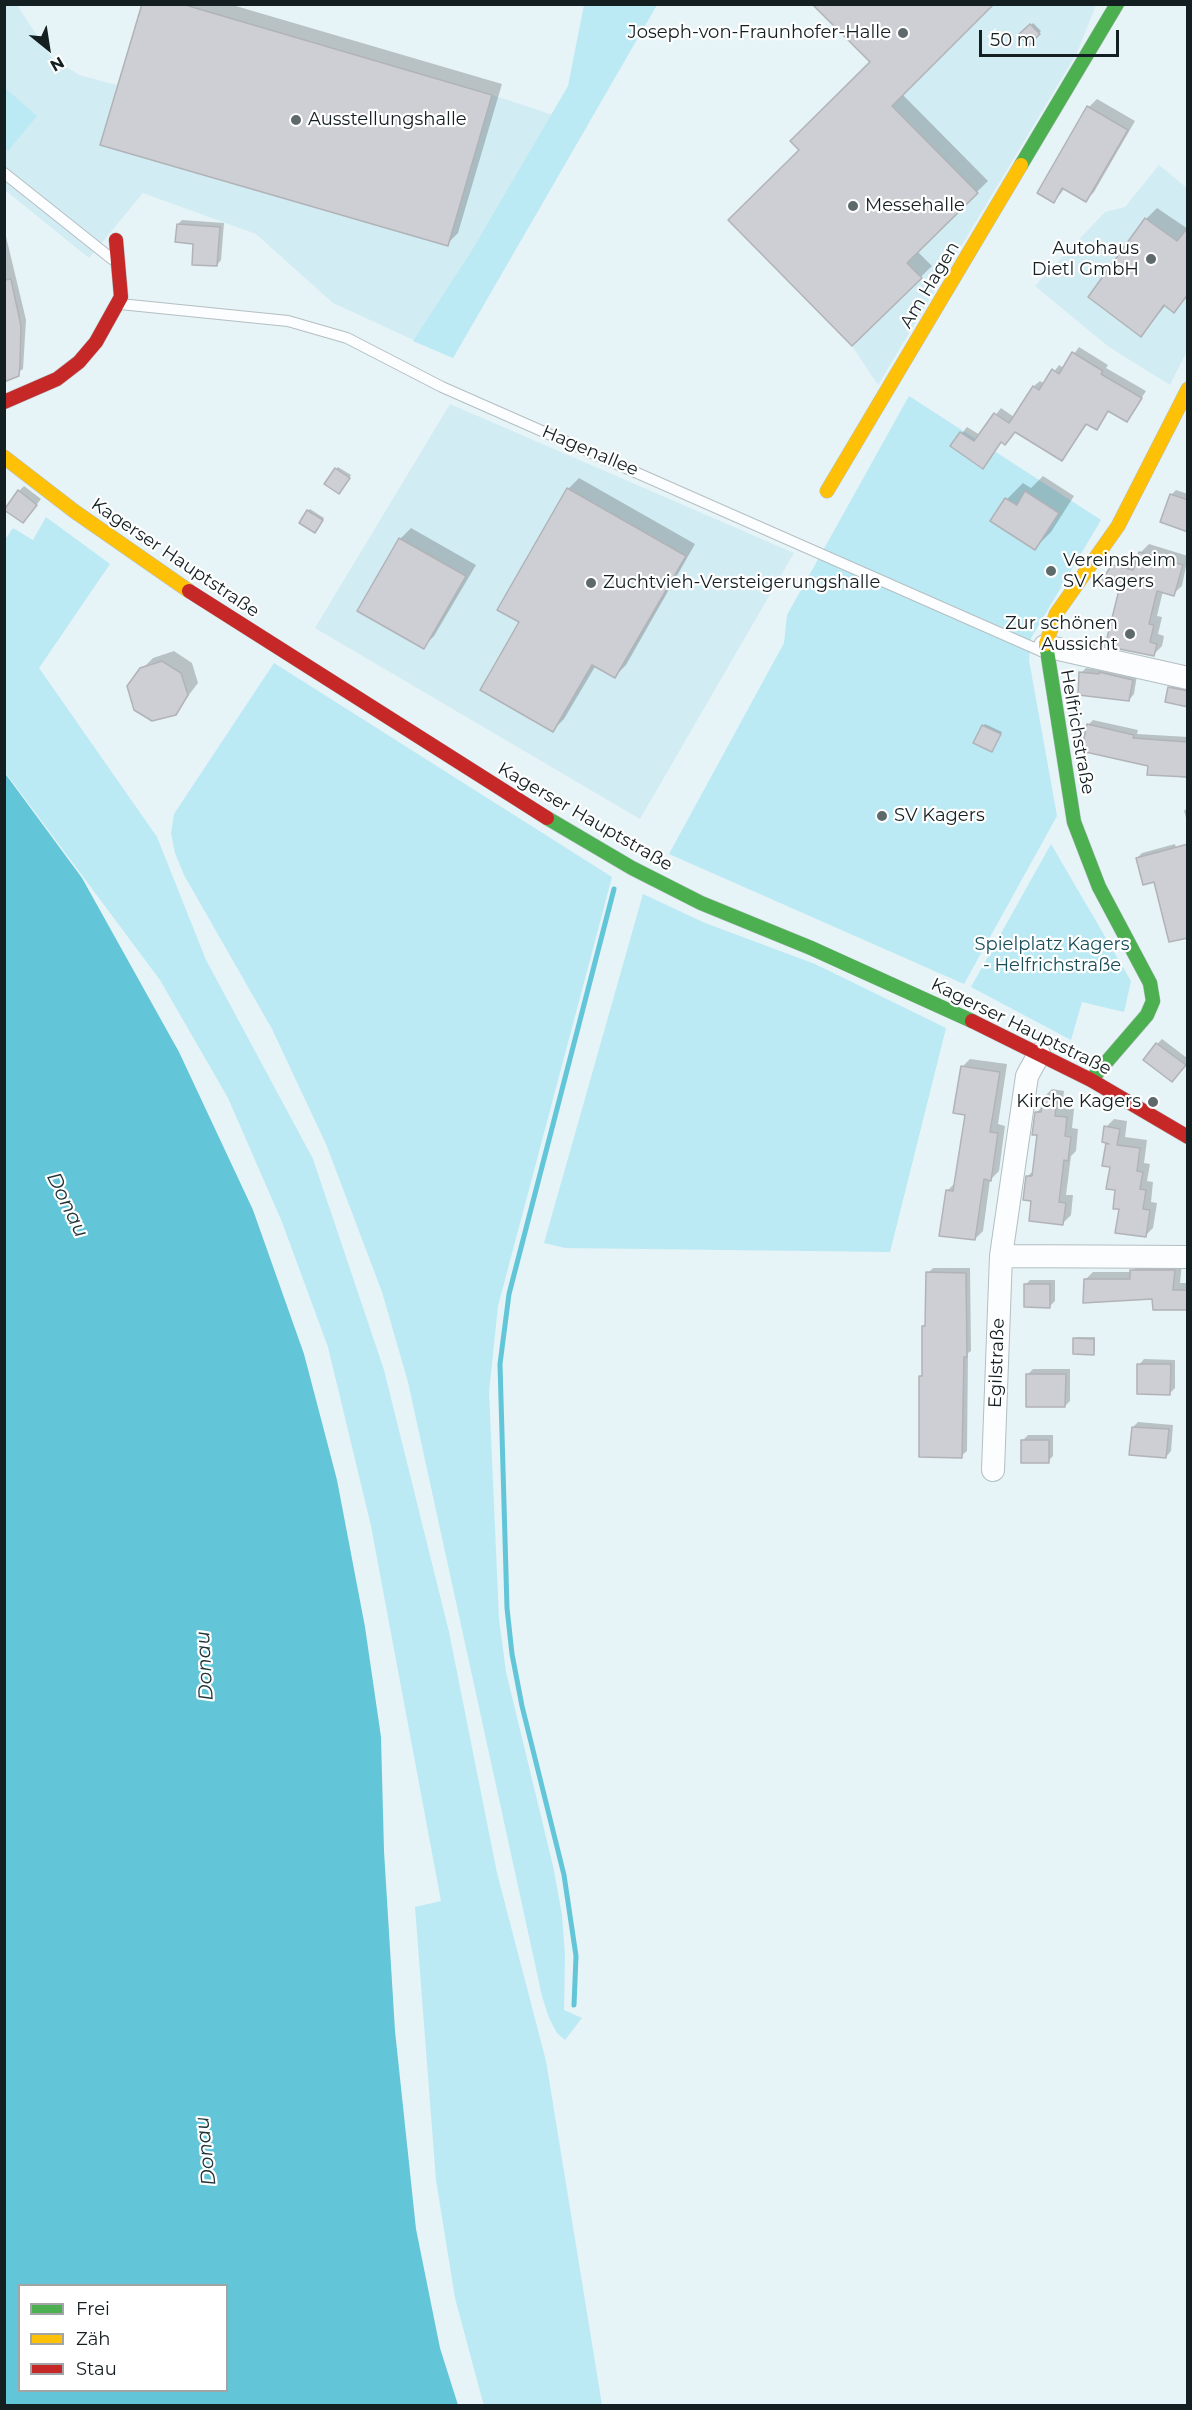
<!DOCTYPE html>
<html>
<head>
<meta charset="utf-8">
<style>
	body { margin:0 }
	#map { position:relative; width:1192px; height:2410px; overflow:hidden; background:#e6f3f7; font-family:Montserrat,sans-serif }
	canvas { display:block }
	.frame { position:absolute; inset:0; border:6px solid #141f21; pointer-events:none }
	.legend { position:absolute; left:18px; top:2284px; width:210px; height:108px; box-sizing:border-box; background:#fff; border:2px solid #a1a5a6; margin:0; padding:8px 10px; list-style:none; font-size:18px; color:#141f21 }
	.legend li { display:flex; align-items:center; gap:12px; height:30px }
	.legend b { width:30px; border:2px solid #a1a5a6 }
	.north { position:absolute; left:18px; top:18px; width:60px; height:60px; -webkit-text-stroke:4px #fff; paint-order:stroke; rotate:150deg; font-size:16px; font-weight:700; line-height:24px; text-align:center; color:#141f21 }
	.north::after { content:''; display:block; margin:auto; width:21px; height:27px; background:#141f21; clip-path:polygon(50% 0,100% 100%,50% 72%,0 100%) }
	.scale { position:absolute; left:979px; top:30px; width:140px; height:27px; box-sizing:border-box; border:3px solid #141f21; border-top:0; padding-left:8px; font-size:18px; line-height:21px; white-space:nowrap; color:#141f21; -webkit-text-stroke:4px #fff; paint-order:stroke }
</style>
</head>
<body>
<div id="map">
<canvas width="1192" height="2410"></canvas>
<div class="frame"></div>
<ul class="legend">
<li><b style="height:8px;background:#4caf50"></b>Frei</li>
<li><b style="height:8px;background:#ffc107"></b>Zäh</li>
<li><b style="height:8px;background:#c62828"></b>Stau</li>
</ul>
<div class="north">N</div>
<div class="scale">50 m</div>
</div>
<script>
const g = document.querySelector('canvas').getContext('2d');
g.lineJoin = 'round';
function fill(path, color) { g.fillStyle = color; g.fill(path, 'evenodd'); }
const shape = rows => new Path2D(rows.map(r => 'M' + r).join(''));
function stroke(path, color, width, dash) { g.strokeStyle = color; g.lineWidth = width; g.lineCap = dash ? 'butt' : 'round'; g.setLineDash(dash || []); g.stroke(path); }
function label(font, color, halo, rows, align = 'center') {
  g.font = font + ' Montserrat,sans-serif'; g.lineWidth = 4.5; g.setLineDash([]); g.textBaseline = 'middle'; g.strokeStyle = halo; g.fillStyle = color; for (const [text, x, y, turn = 0] of rows) {
    g.save(); g.translate(x, y); g.rotate((+turn || 0) * Math.PI / 180); g.textAlign = isNaN(turn) ? turn : align; if (halo) g.strokeText(text, 0, 0); g.fillText(text, 0, 0); g.restore();
  }
}
fill(shape([
	[4,5,17,5,51,57,79,75,117,85,142,5,182,5,492,95,587,126,453,358,333,303,256,234,143,193,89,258,5,190],
	[812,5,1096,5,1077,53,878,385,852,346,728,220,799,150,790,141,869,61],
	[1159,165,1187,188,1187,351,1170,385,1109,347,1035,286,1105,212,1125,207],
	[450,404,794,553,640,819,315,628]
]), '#d2ecf3');
fill(shape([
	[584,5,657,5,453,358,413,341,471,252,568,86],
	[5,88,37,116,8,151,5,148],
	[909,396,1101,520,1031,638,1029,660,1057,816,964,984,669,854,784,643,787,615],
	[46,517,110,564,39,668,157,837,206,960,313,1159,384,1370,449,1632,497,1873,546,2061,602,2405,484,2405,482,2399,455,2298,436,2180,415,1907,441,1901,371,1526,328,1347,282,1222,228,1098,160,980,5,772,4,541,13,528,33,540],
	[274,663,612,877,498,1306,489,1392,499,1619,506,1672,553,1866,562,1915,565,1955,564,2010,582,2018,565,2040,557,2033,549,2018,542,1996,408,1382,382,1292,326,1144,272,1029,184,875,175,853,171,833,174,814],
	[1051,844,1131,981,1124,1012,1082,1002,1071,1040,971,987],
	[643,894,705,923,815,964,946,1028,890,1252,565,1248,544,1243]
]), '#bbeaf4');
fill(shape([
	[4,772,82,878,179,1052,253,1210,304,1354,337,1480,365,1627,381,1737,384,1851,395,2031,416,2229,440,2348,458,2405,5,2405],
	[20,2286,226,2286,226,2390,20,2390]
]), '#62c6d8');
fill(shape([
	[143,4,229,4,502,84,458,233,447,244],
	[1033,23,1041,31,1029,43,1021,35],
	[902,94,988,181,917,251,932,266,852,344,730,220],
	[1097,99,1135,121,1094,192,1086,200,1065,188,1054,202,1039,193,1089,107],
	[1157,208,1188,229,1188,296,1174,311,1166,305,1141,335,1090,297,1146,219],
	[182,220,224,223,221,260,217,265,178,224],
	[4,228,26,320,23,369,4,381],
	[1079,347,1108,365,1106,368,1146,391,1127,420,1109,410,1097,428,1088,423,1062,459,1016,431,1005,443,1002,441,982,467,952,446,967,427,980,435,1001,408,1014,417,1034,386,1040,381,1045,384,1059,365,1064,368],
	[338,467,351,475,341,490,336,469],
	[1043,476,1074,496,1051,532,1035,548,992,520,1007,499,1023,483,1031,488],
	[579,478,695,544,626,665,615,676,596,665,564,719,553,730,521,622,568,489],
	[24,486,41,499,28,516,19,491],
	[1176,490,1188,494,1188,530,1171,495],
	[310,509,324,518,317,529,308,511],
	[411,528,476,565,434,636,423,647,359,610,400,539],
	[1149,544,1188,556,1182,586,1173,594,1163,591,1157,616,1162,617,1158,634,1164,636,1162,646,1153,655,1121,589,1113,566,1122,558,1138,561,1140,553],
	[174,651,192,663,198,683,175,713,142,669,153,658],
	[1086,668,1137,675,1134,694,1129,700,1081,673],
	[1174,683,1188,685,1188,705,1169,688],
	[1093,720,1138,730,1137,734,1188,737,1188,778,1149,774,1150,765,1088,725],
	[985,724,1002,732,992,750,983,726],
	[1186,809,1188,809,1188,824,1184,811],
	[1175,844,1185,883,1155,880,1137,858,1142,853],
	[1162,1039,1187,1058,1187,1063,1177,1075,1157,1044],
	[970,1059,1007,1064,998,1124,1005,1126,999,1171,990,1180,983,1231,975,1239,947,1191,955,1183,967,1113,962,1067],
	[1052,1089,1064,1091,1062,1108,1074,1109,1072,1128,1078,1129,1076,1151,1071,1156,1066,1195,1073,1195,1071,1215,1063,1223,1033,1200,1028,1176,1034,1170,1038,1134,1037,1112,1043,1106,1044,1097],
	[1114,1119,1127,1121,1125,1137,1147,1140,1144,1163,1150,1164,1147,1181,1153,1182,1151,1202,1157,1203,1153,1228,1145,1236,1121,1208,1106,1127],
	[1139,1263,1182,1263,1180,1283,1188,1283,1188,1309,1085,1280,1093,1272,1132,1272],
	[933,1268,970,1268,971,1351,968,1353,967,1451,961,1456,920,1377,923,1374,923,1326,927,1323,928,1273],
	[1030,1280,1055,1280,1055,1301,1050,1306,1025,1285],
	[1077,1337,1095,1337,1095,1351,1093,1353,1075,1339],
	[1144,1359,1175,1360,1175,1388,1170,1393,1139,1365],
	[1033,1369,1070,1369,1070,1401,1065,1406,1028,1374],
	[1138,1422,1173,1425,1171,1451,1166,1457,1133,1427],
	[1028,1435,1053,1435,1053,1456,1048,1461,1023,1440]
]), '#0003');
stroke(shape([
	[574,2005,576,1956,564,1875,522,1706,512,1654,507,1608,500,1364,509,1294,614,889]
]), '#62c6d8', 5);
const building = shape([
	[142,4,182,4,492,95,448,246,100,145,142,4],
	[812,4,994,4,892,106,978,193,907,263,922,278,852,346,728,220,799,150,790,141,870,62,812,4],
	[1030,24,1040,34,1029,45,1018,35,1030,24],
	[1087,106,1128,130,1086,202,1062,188,1054,203,1037,193,1087,106],
	[1145,218,1177,241,1188,227,1188,294,1174,313,1164,305,1141,337,1088,297,1145,218],
	[177,224,220,227,217,266,192,265,193,244,175,242,177,224],
	[11,279,21,326,20,364,19,376,4,382,4,280,11,279],
	[1072,352,1103,371,1101,374,1142,398,1127,422,1108,411,1097,430,1086,424,1062,461,1015,432,1005,445,1001,442,983,469,950,446,960,432,974,441,994,413,1009,423,1033,386,1039,390,1052,369,1059,374,1072,352],
	[335,468,350,478,339,494,324,484,335,468],
	[567,488,686,556,615,678,592,665,553,732,480,690,519,622,497,610,567,488],
	[18,490,37,505,23,523,4,510,18,490],
	[1025,491,1059,513,1035,550,990,521,1005,498,1017,505,1025,491],
	[1170,494,1188,500,1188,532,1160,522,1170,494],
	[307,510,323,520,315,533,299,523,307,510],
	[399,538,466,576,424,649,357,611,399,538],
	[1139,552,1183,565,1174,596,1157,591,1149,624,1154,625,1150,642,1157,644,1154,656,1105,646,1119,590,1098,585,1112,565,1133,570,1139,552],
	[162,661,181,673,188,695,176,715,152,721,134,710,127,686,140,668,162,661],
	[1079,672,1099,674,1099,672,1133,680,1129,701,1078,695,1079,672],
	[1168,687,1188,691,1188,707,1165,702,1168,687],
	[1087,724,1134,735,1133,738,1188,742,1188,777,1147,775,1148,766,1081,751,1087,724],
	[982,725,1001,734,992,752,973,743,982,725],
	[1188,844,1188,938,1169,942,1154,882,1143,885,1136,858,1188,844],
	[1156,1043,1186,1065,1172,1082,1143,1060,1156,1043],
	[961,1066,1000,1072,990,1132,998,1133,991,1181,984,1179,975,1240,939,1236,946,1190,953,1191,965,1115,953,1113,961,1066],
	[1043,1097,1057,1099,1055,1116,1067,1117,1065,1136,1071,1137,1068,1161,1064,1160,1059,1202,1066,1203,1063,1225,1029,1221,1031,1201,1023,1200,1026,1176,1032,1176,1037,1135,1032,1135,1035,1112,1041,1112,1043,1097],
	[1104,1126,1120,1129,1117,1145,1140,1148,1137,1171,1143,1172,1140,1189,1146,1190,1143,1209,1150,1210,1146,1237,1115,1233,1119,1209,1113,1209,1115,1190,1106,1189,1110,1167,1102,1166,1106,1143,1109,1144,1102,1142,1104,1126],
	[1130,1270,1175,1270,1173,1290,1188,1290,1188,1310,1153,1310,1152,1299,1083,1303,1084,1279,1130,1279,1130,1270],
	[926,1272,966,1273,967,1357,964,1357,962,1458,919,1457,919,1376,922,1376,922,1326,925,1326,926,1272],
	[1024,1284,1050,1284,1050,1308,1024,1307,1024,1284],
	[1073,1338,1094,1339,1094,1355,1073,1354,1073,1338],
	[1137,1364,1171,1364,1170,1395,1137,1394,1137,1364],
	[1026,1374,1066,1374,1065,1407,1026,1407,1026,1374],
	[1132,1427,1169,1429,1166,1458,1129,1455,1132,1427],
	[1021,1440,1049,1440,1049,1463,1021,1463,1021,1440]
]);
fill(building, '#cdcfd4');
stroke(building, '#b1b3b7', 1.5);
const lane = shape([
	[4,173,112,259],
	[120,304,288,321,347,338,442,387,1041,651]
]);
const street = shape([
	[1045,646,1188,678],
	[1001,1256,1188,1257],
	[993,1470,1001,1256,1027,1076,1039,1054]
]);
const fast = shape([
	[1021,165,1117,4],
	[1046,644,1074,822,1099,887,1150,983,1153,1001,1147,1015,1091,1080],
	[547,818,632,868,701,903,811,948,972,1021]
]);
const slow = shape([
	[4,457,74,511,189,591],
	[827,491,1021,165],
	[1046,644,1056,614,1118,526,1188,389]
]);
const jam = shape([
	[4,402,57,379,79,362,96,342,121,297,116,240],
	[189,591,547,818],
	[972,1021,1091,1080,1188,1137]
]);
stroke(lane, '#b4bfc2', 12);
stroke(street, '#b4bfc2', 24);
stroke(fast, '#b4bfc2', 15);
stroke(slow, '#b4bfc2', 15);
stroke(jam, '#b4bfc2', 15);
stroke(lane, '#fbfdfe', 10);
stroke(street, '#fbfdfe', 22);
stroke(fast, '#4caf50', 14);
stroke(slow, '#ffc107', 14);
stroke(jam, '#c62828', 14);
for (const [x, y, r, color] of [
	[903,33,6,"#5e696c"],
	[296,120,6,"#5e696c"],
	[853,206,6,"#5e696c"],
	[1151,259,6,"#5e696c"],
	[1051,571,6,"#5e696c"],
	[591,583,6,"#5e696c"],
	[1130,634,6,"#5e696c"],
	[882,816,6,"#5e696c"],
	[1153,1102,6,"#5e696c"]
]) { const dot = new Path2D(); dot.arc(x, y, r, 0, 2 * Math.PI); g.fillStyle = color; g.fill(dot); stroke(dot, '#fff', 2); }
label('18px', '#141f21', '#fff', [
	["Joseph-von-Fraunhofer-Halle",891,33,"right"],
	["Ausstellungshalle",308,120],
	["Messehalle",865,206],
	["Autohaus",1139,249,"right"],
	["Dietl GmbH",1139,270,"right"],
	["Vereinsheim",1063,561],
	["SV Kagers",1063,582],
	["Zuchtvieh-Versteigerungshalle",603,583],
	["Zur schönen",1118,624,"right"],
	["Aussicht",1118,645,"right"],
	["SV Kagers",894,816],
	["Kirche Kagers",1141,1102,"right"]
], 'left');
label('18px', '#141f21', '#fff', [
	["Am Hagen",930,285,-59],
	["Hagenallee",590,451,23],
	["Kagerser Hauptstraße",175,558,34],
	["Helfrichstraße",1077,732,80],
	["Kagerser Hauptstraße",585,817,30],
	["Kagerser Hauptstraße",1021,1027,26],
	["Egilstraße",997,1363,-88]
]);
label('18px', '#194f59', '#fff', [
	["Spielplatz Kagers",1052,945],
	["- Helfrichstraße",1052,966]
]);
label('italic 20px', '#20363b', '#fff', [
	["Donau",67,1205,64],
	["Donau",205,1666,-93],
	["Donau",206,2151,-96]
]);
</script>
</body>
</html>
